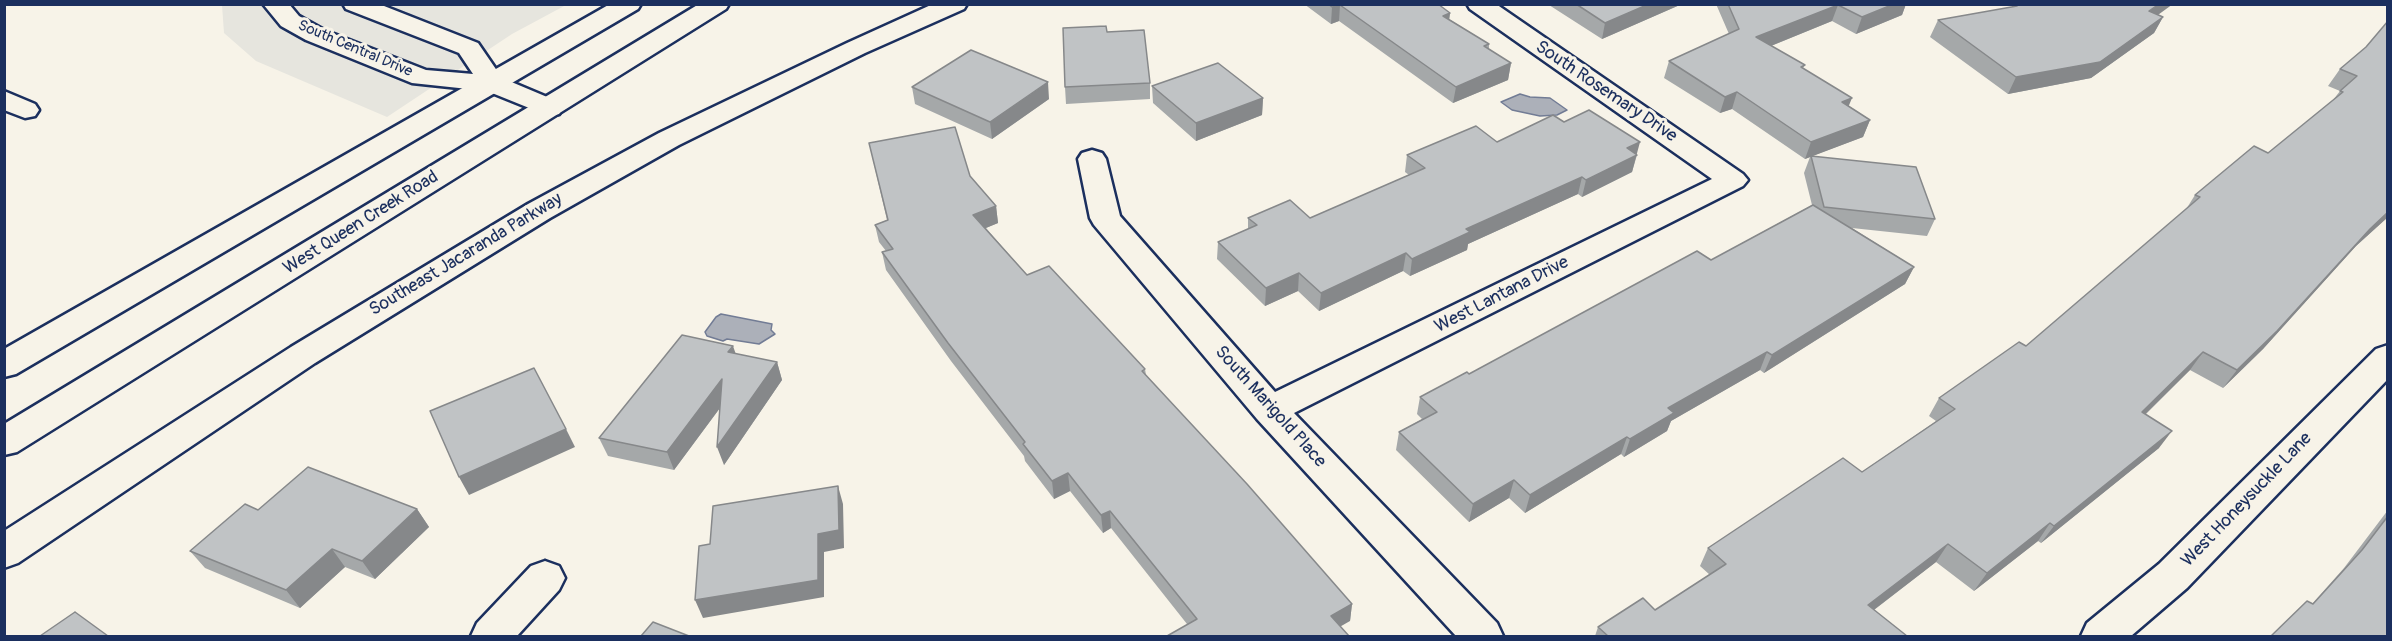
<!DOCTYPE html>
<html>
<head>
<meta charset="utf-8">
<style>
	body { margin:0 }
	#map { position:relative; width:2392px; height:641px; overflow:hidden; background:#f7f3e8; font-family:Pangolin,sans-serif }
	canvas { display:block }
	.frame { position:absolute; inset:0; border:6px solid #1b2f5e; pointer-events:none }
</style>
</head>
<body>
<div id="map">
<canvas width="2392" height="641"></canvas>
<div class="frame"></div>
</div>
<script>
const g = document.querySelector('canvas').getContext('2d');
g.lineJoin = 'round';
function fill(path, color) { g.fillStyle = color; g.fill(path, 'evenodd'); }
const shape = rows => new Path2D(rows.map(r => 'M' + r).join(''));
function stroke(path, color, width, dash) { g.strokeStyle = color; g.lineWidth = width; g.lineCap = dash ? 'butt' : 'round'; g.setLineDash(dash || []); g.stroke(path); }
function label(font, color, halo, rows, align = 'center') {
  g.font = font + ' Pangolin,sans-serif'; g.lineWidth = 6; g.setLineDash([]); g.textBaseline = 'middle'; g.strokeStyle = halo; g.fillStyle = color; for (const [text, x, y, turn = 0] of rows) {
    g.save(); g.translate(x, y); g.rotate((+turn || 0) * Math.PI / 180); g.textAlign = isNaN(turn) ? turn : align; if (halo) g.strokeText(text, 0, 0); g.fillText(text, 0, 0); g.restore();
  }
}
fill(shape([
	[222,5,566,5,512,34,387,117,256,61,224,33]
]), '#e6e5de');
const water = shape([
	[1520,94,1530,97,1550,98,1567,110,1557,115,1540,116,1512,110,1501,102,1520,94],
	[721,314,772,324,771,330,775,334,759,344,727,339,723,341,707,336,705,332,716,317,721,314]
]);
fill(water, '#acb0b9');
stroke(water, '#727c95', 1.5);
const street = shape([
	[263,4,289,4,299,16,324,30,426,70,473,74,459,53,346,9,343,4,379,4,478,43,502,78,559,102,563,108,559,114,549,116,487,91,412,83,306,40,281,26,263,4],
	[1467,4,1496,4,1743,174,1748,180,1743,186,1294,413,1497,623,1503,636,1456,636,1257,419,1094,225,1090,218,1078,159,1082,153,1092,150,1102,153,1106,159,1120,216,1275,392,1712,179,1470,9,1467,4],
	[4,91,35,104,39,110,35,116,25,118,4,110,4,91],
	[2388,345,2388,379,2187,588,2131,636,2081,636,2087,623,2159,564,2376,349,2388,345],
	[545,561,559,566,565,578,559,590,517,636,471,636,477,623,531,566,545,561]
]);
const secondary = shape([
	[933,4,967,4,964,9,865,53,679,145,550,218,315,363,18,563,4,568,4,531,291,347,528,204,659,133,847,43,933,4]
]);
const primary = shape([
	[610,4,641,4,638,9,16,374,4,377,4,349,610,4],
	[699,4,729,4,726,9,17,452,4,455,4,424,699,4]
]);
stroke(street, '#1b2f5e', 5);
stroke(secondary, '#1b2f5e', 5);
stroke(primary, '#1b2f5e', 5);
fill(street, '#f7f3e8');
fill(secondary, '#f7f3e8');
fill(primary, '#f7f3e8');
fill(shape([
	[1304,4,1438,4,1450,13,1449,19,1489,44,1489,49,1511,63,1508,80,1453,103,1339,21,1331,24],
	[1549,4,1682,4,1602,39,1549,5],
	[1716,4,1906,4,1902,15,1856,34,1832,21,1771,46,1805,65,1803,68,1849,106,1870,120,1863,137,1812,156,1935,219,1927,236,1852,228,1914,267,1905,284,1764,373,1760,370,1671,421,1667,431,1624,457,1621,454,1525,513,1509,498,1469,522,1396,450,1399,432,1422,419,1417,414,1420,397,1711,260,1812,205,1804,173,1810,157,1805,159,1732,109,1720,113,1664,78,1669,61,1729,34],
	[2158,15,2163,17,2154,33,2091,78,2008,94,1930,37,1938,20],
	[2388,21,2388,217,2356,246,2263,349,2223,388,2190,370,2146,414,2159,448,2041,543,2038,541,1974,591,1936,562,1874,610,1906,636,1595,636,1598,627,1655,610,1710,575,1700,566,1708,548,1862,472,1936,421,1929,416,1939,398,2026,346,2185,211,2195,195,2268,153,2333,100,2340,91,2328,86,2340,69,2366,47],
	[1107,32,1150,83,1150,99,1066,104,1065,87],
	[1152,86,1263,98,1262,115,1196,141,1153,103],
	[912,87,1049,99,992,139,915,104],
	[1564,122,1637,155,1632,172,1582,197,1578,194,1468,244,1467,250,1410,276,1403,271,1319,311,1298,291,1265,306,1217,259,1218,242,1248,229,1248,218,1310,218,1409,175,1405,172,1407,155,1497,142],
	[869,143,970,176,996,206,998,223,986,228,1027,275,1145,369,1146,375,1352,604,1350,621,1187,624,1111,528,1103,533,1070,491,1054,499,1025,461,1024,456,951,361,886,270,882,252,886,251,879,242,875,225,887,220],
	[736,354,777,362,782,380,724,465,720,408,674,470,608,456,599,438],
	[417,509,429,527,375,579,345,567,300,608,205,568,190,551,258,510],
	[2388,510,2388,636,2312,604,2344,568]
]), '#a5a8a9');
fill(shape([
	[1649,4,1682,4,1602,39,1605,23],
	[1894,4,1906,4,1902,15,1856,34,1862,17],
	[2159,4,2173,4,2140,28,2149,11],
	[1340,5,1339,21,1331,24,1332,7],
	[1838,5,1832,21,1751,54,1756,37],
	[1450,13,1448,29,1443,16],
	[2163,17,2154,33,2091,78,2008,94,2016,77],
	[1511,63,1508,80,1453,103,1456,87],
	[1048,82,1049,99,992,139,990,122],
	[1737,92,1732,109,1720,113,1725,97],
	[1263,98,1262,115,1196,141,1196,123],
	[1852,98,1845,115,1842,102],
	[1870,120,1863,137,1805,159,1811,142],
	[1640,142,1632,172,1582,197,1586,180,1627,148],
	[1582,177,1578,194,1468,244,1467,250,1410,276,1412,259,1466,229],
	[996,206,998,223,976,232,973,215],
	[2388,212,2388,217,2356,246,2263,349,2223,388,2237,370,2370,229],
	[1406,253,1403,271,1319,311,1321,293],
	[1914,267,1905,284,1764,373,1772,355],
	[1299,273,1298,291,1265,306,1266,288],
	[733,346,739,363,728,352],
	[1767,352,1760,370,1671,421,1667,431,1624,457,1630,439,1668,408],
	[2203,352,2190,370,2129,430,2142,412],
	[777,362,782,380,724,465,717,447],
	[722,379,728,397,674,470,667,452],
	[566,429,575,447,469,495,459,477],
	[2172,431,2159,448,2041,543,2054,526],
	[1627,437,1621,454,1525,513,1530,495],
	[1068,473,1070,491,1054,499,1052,481],
	[1514,480,1509,498,1469,522,1473,504],
	[838,486,843,504,844,548,824,552,824,597,703,618,695,600],
	[417,509,429,527,375,579,362,561],
	[1110,511,1111,528,1103,533,1101,515],
	[2050,523,2038,541,1974,591,1987,573],
	[1948,544,1936,562,1858,622,1868,605],
	[332,549,345,567,300,608,286,590],
	[1352,604,1350,621,1329,633,1331,616]
]), '#86888a');
const building = shape([
	[1328,4,1438,4,1450,13,1443,16,1489,44,1484,46,1511,63,1456,87,1340,5,1332,7,1328,4],
	[1576,4,1649,4,1605,23,1576,4],
	[1728,4,1894,4,1862,17,1838,5,1756,37,1805,65,1801,67,1852,98,1842,102,1870,120,1811,142,1737,92,1725,97,1669,61,1739,29,1728,4],
	[2020,4,2159,4,2149,11,2163,17,2100,62,2016,77,1938,20,2017,6,2020,4],
	[2388,21,2388,212,2370,229,2277,331,2237,370,2203,352,2142,412,2172,431,2054,526,2050,523,1987,573,1948,544,1868,605,1907,636,1608,636,1598,627,1643,598,1655,610,1726,564,1708,548,1843,458,1862,472,1955,409,1939,398,2019,342,2026,346,2200,197,2195,195,2254,146,2268,153,2343,92,2340,91,2357,76,2340,69,2366,47,2388,21],
	[1106,26,1107,32,1144,30,1150,83,1065,87,1063,28,1106,26],
	[971,50,1048,82,990,122,912,87,971,50],
	[1218,63,1263,98,1196,123,1152,86,1218,63],
	[1589,110,1640,142,1627,148,1637,155,1586,180,1582,177,1466,229,1470,232,1412,259,1406,253,1321,293,1299,273,1266,288,1218,242,1257,225,1248,218,1290,200,1310,218,1425,168,1407,155,1476,126,1497,142,1553,115,1564,122,1589,110],
	[955,127,970,176,996,206,973,215,1027,275,1049,266,1145,369,1142,371,1247,484,1352,604,1331,616,1349,636,1167,636,1197,619,1110,511,1101,515,1068,473,1052,481,1023,444,1025,442,948,343,882,252,893,249,875,225,888,220,869,143,955,127],
	[1811,156,1916,167,1935,219,1824,207,1811,156],
	[1813,205,1914,267,1772,355,1767,352,1668,408,1674,413,1630,439,1627,437,1530,495,1514,480,1473,504,1399,432,1437,412,1420,397,1467,372,1469,374,1697,251,1711,260,1813,205],
	[682,335,733,346,728,352,777,362,717,447,722,379,667,452,599,438,682,335],
	[534,368,566,429,459,477,430,411,534,368],
	[308,467,417,509,362,561,332,549,286,590,190,551,245,504,258,510,308,467],
	[838,486,839,530,818,534,818,580,695,600,699,546,710,544,713,506,838,486],
	[2388,516,2388,636,2271,636,2307,601,2313,604,2362,550,2388,516],
	[75,612,108,636,40,636,75,612],
	[653,622,689,636,641,636,653,622]
]);
fill(building, '#c0c3c5');
stroke(building, '#86888a', 1.5);
label('15px', '#1b2f5e', '#f7f3e8', [
	["South Central Drive",355,49,23]
]);
label('18px', '#1b2f5e', '#f7f3e8', [
	["South Rosemary Drive",1606,92,34],
	["West Queen Creek Road",361,223,-32],
	["Southeast Jacaranda Parkway",466,255,-31],
	["West Lantana Drive",1502,295,-27],
	["South Marigold Place",1270,407,48],
	["West Honeysuckle Lane",2247,500,-46]
]);
</script>
</body>
</html>
